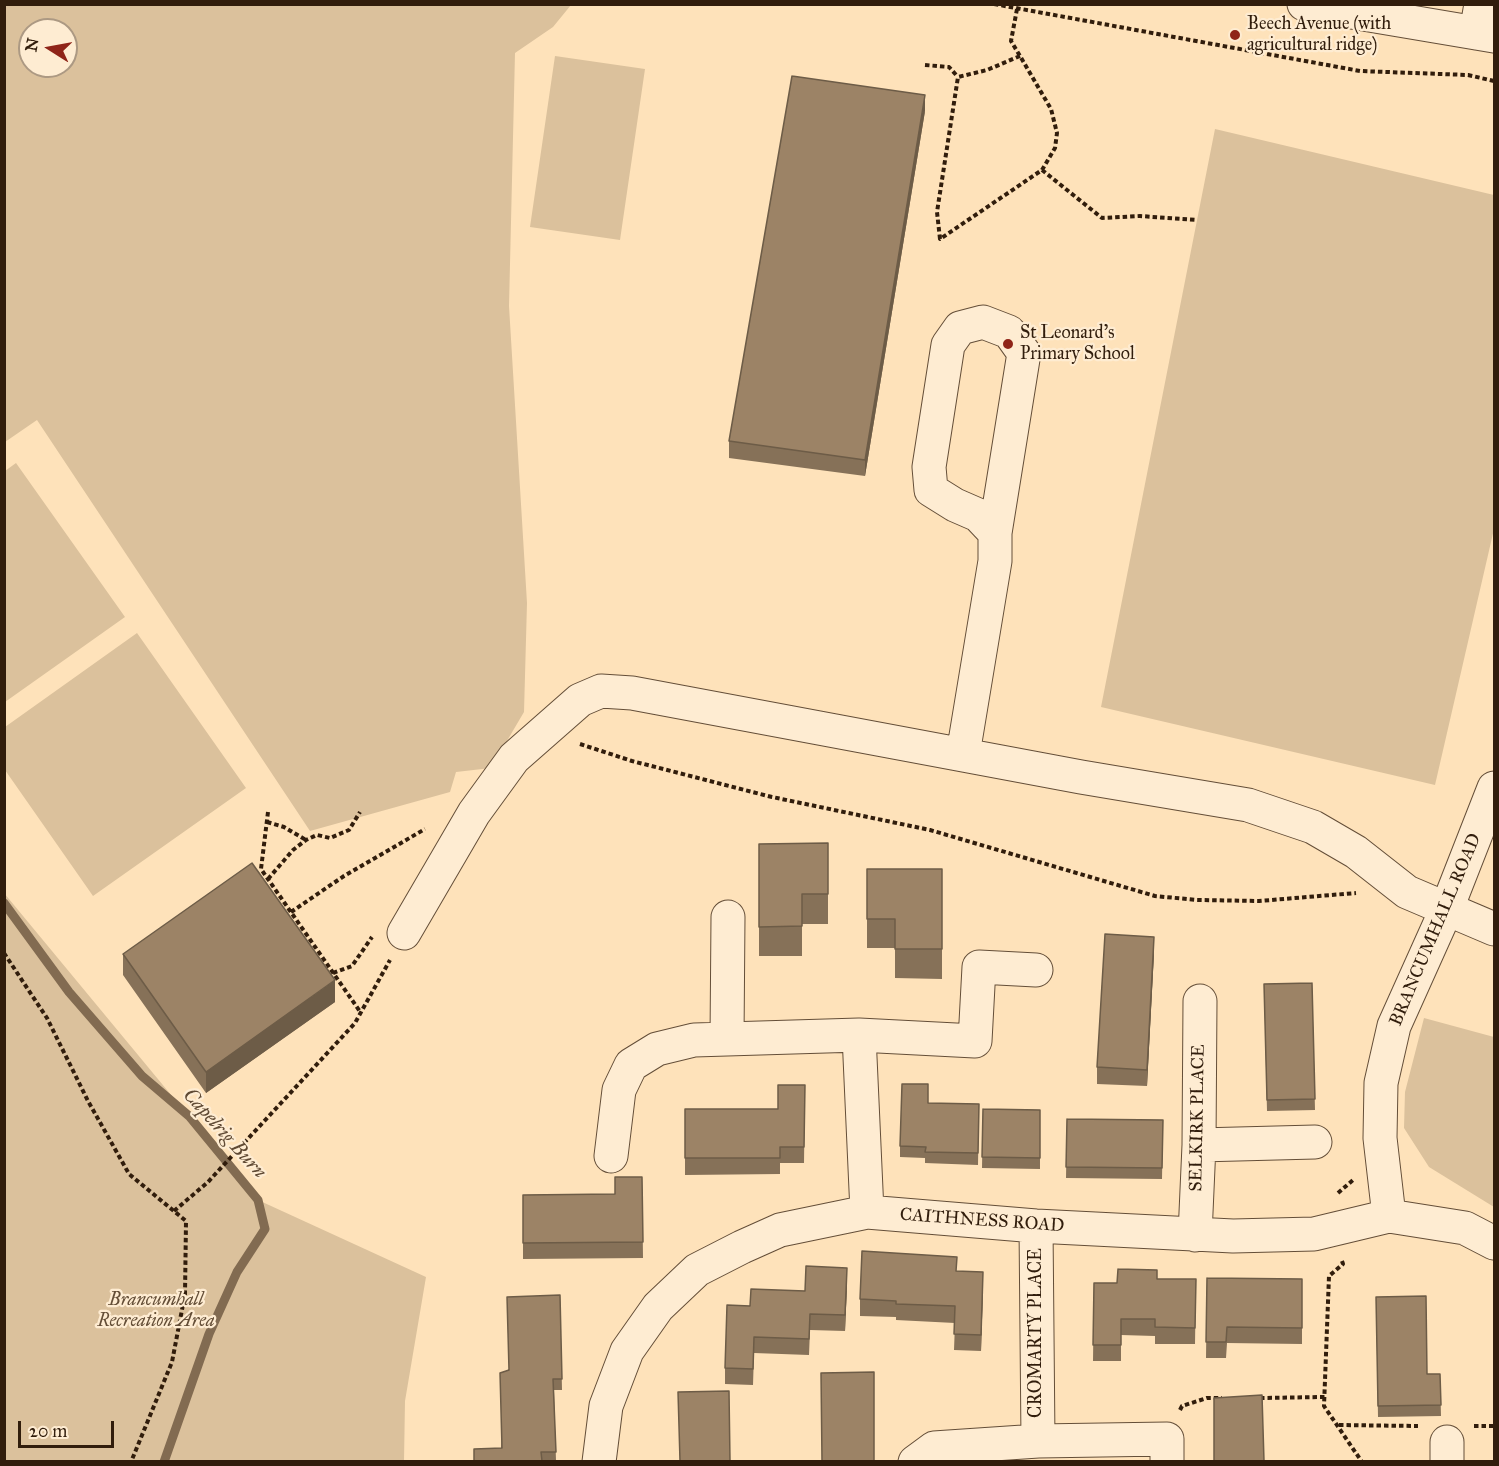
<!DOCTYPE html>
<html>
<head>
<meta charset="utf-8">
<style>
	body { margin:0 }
	#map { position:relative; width:1499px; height:1466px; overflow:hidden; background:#fee2ba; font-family:"IM FELL Great Primer",serif }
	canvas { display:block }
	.frame { position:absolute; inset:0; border:6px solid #311d0c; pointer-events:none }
	.north { position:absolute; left:18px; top:18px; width:60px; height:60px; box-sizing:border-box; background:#feecd2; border:2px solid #ac9983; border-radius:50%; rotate:281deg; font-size:16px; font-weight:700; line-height:24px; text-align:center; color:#311d0c }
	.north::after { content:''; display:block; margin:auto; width:21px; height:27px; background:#8f2418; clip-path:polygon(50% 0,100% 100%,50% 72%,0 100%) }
	.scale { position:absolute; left:18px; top:1421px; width:96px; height:27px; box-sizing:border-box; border:3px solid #311d0c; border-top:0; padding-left:8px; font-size:18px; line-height:21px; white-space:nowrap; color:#311d0c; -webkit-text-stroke:4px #feecd2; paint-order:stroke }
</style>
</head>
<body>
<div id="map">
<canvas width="1499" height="1466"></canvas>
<div class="frame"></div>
<div class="north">N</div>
<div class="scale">20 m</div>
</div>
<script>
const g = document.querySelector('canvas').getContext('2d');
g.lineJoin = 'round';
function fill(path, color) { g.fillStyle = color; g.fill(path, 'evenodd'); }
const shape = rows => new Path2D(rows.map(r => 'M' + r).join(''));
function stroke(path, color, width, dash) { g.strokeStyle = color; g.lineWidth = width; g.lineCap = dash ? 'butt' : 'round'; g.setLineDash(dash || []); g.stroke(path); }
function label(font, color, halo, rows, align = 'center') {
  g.font = font + ' "IM FELL Great Primer",serif'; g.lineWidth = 4.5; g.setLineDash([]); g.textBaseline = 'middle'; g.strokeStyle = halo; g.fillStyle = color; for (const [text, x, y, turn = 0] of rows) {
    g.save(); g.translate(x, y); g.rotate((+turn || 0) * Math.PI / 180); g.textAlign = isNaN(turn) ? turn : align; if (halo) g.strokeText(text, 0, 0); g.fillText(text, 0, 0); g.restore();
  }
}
fill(shape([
	[5,5,571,5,553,27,515,53,509,306,527,603,524,712,491,768,456,772,450,792,310,831,37,420,5,442],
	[30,30,66,30,66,66,30,66],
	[555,56,645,69,620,240,530,227],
	[1215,129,1494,195,1494,529,1435,785,1101,707],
	[16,463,125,617,5,702,5,471],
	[137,633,246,788,93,896,5,770,5,727],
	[4,893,258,1200,426,1277,405,1401,404,1461,5,1461],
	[1424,1018,1494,1037,1494,1207,1429,1167,1404,1128,1405,1092]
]), '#dbc19c');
stroke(shape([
	[4,903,69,992,142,1076,189,1116,258,1200,265,1229,237,1272,209,1334,164,1462]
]), '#826b51', 9);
const minor = shape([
	[1304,4,1494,36],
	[1476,33,1481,4],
	[963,754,995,561,995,533,1024,353,1009,332,983,322,960,328,948,345,929,467,931,490,955,505,978,515,995,533],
	[404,933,474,813,514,758,580,700,601,691,632,693,1081,777,1248,805,1313,827,1356,852,1407,892,1494,929],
	[859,1035,975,1041,979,967,1036,970],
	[727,1039,728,917],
	[1199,1145,1315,1142],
	[611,1156,619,1090,631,1065,657,1049,694,1040,859,1035,867,1212],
	[1389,1216,1380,1138,1381,1083,1394,1026,1447,908,1494,788],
	[1195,1235,1199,1145,1200,1001],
	[1038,1441,1167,1439,1167,1462],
	[599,1462,606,1406,627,1351,658,1307,697,1270,742,1247,780,1230,867,1212,1036,1226,1233,1236,1314,1234,1389,1216,1465,1228,1494,1243],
	[915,1462,934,1448,1038,1441,1036,1226],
	[1447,1462,1447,1442]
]);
stroke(minor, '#644e38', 35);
stroke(shape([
	[994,4,1360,71,1468,75,1494,81],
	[1017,9,1011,41,1020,56,1051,109,1057,133,1055,148,1042,170,940,239,937,212,958,77,987,70,1020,56],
	[925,65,949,67,958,77],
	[1042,170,1102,218,1140,216,1197,220],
	[580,744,632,761,772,797,930,830,1155,896,1197,900,1259,901,1356,893],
	[268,812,261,869,361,1013],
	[267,822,284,827,306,840],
	[268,879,293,850,306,840,317,835,330,838,349,830,360,812],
	[291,912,344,876,425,829],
	[4,953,47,1018,88,1101,129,1174,186,1221,185,1294,172,1362,131,1462],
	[333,973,352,966,372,937],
	[1338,1193,1353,1180],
	[174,1211,208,1182,355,1023,390,960],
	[1342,1261,1343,1264,1329,1276,1324,1406,1362,1462],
	[1260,1398,1325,1397],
	[1180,1410,1182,1406,1207,1398,1222,1398],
	[1339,1425,1418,1426],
	[1474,1426,1494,1426]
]), '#311d0c', 4, [4.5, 3]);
stroke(minor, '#feecd2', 33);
fill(shape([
	[925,111,865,476,729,458,729,441],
	[828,843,828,924,802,924,802,956,759,956,759,844],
	[867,869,942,869,942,979,895,978,895,948,867,948],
	[1154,953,1147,1086,1097,1084,1097,1067],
	[123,954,335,1002,206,1093,123,975],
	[1312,983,1315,1110,1267,1111,1264,984],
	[805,1085,804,1163,780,1163,780,1174,685,1175,685,1109,778,1109],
	[928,1103,979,1104,978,1165,925,1163,925,1158,900,1157,900,1146],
	[983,1109,1040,1110,1040,1169,982,1168],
	[1067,1119,1163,1120,1162,1179,1066,1178],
	[642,1177,643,1258,523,1259,523,1195,615,1194],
	[957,1271,983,1288,981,1351,954,1350,955,1323,896,1320,896,1317,860,1316,860,1299],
	[1207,1278,1302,1279,1302,1344,1227,1343,1226,1358,1206,1358],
	[1157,1279,1196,1279,1195,1344,1155,1344,1155,1336,1121,1335,1121,1361,1093,1361,1094,1283,1117,1283],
	[847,1284,845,1331,810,1330,809,1355,754,1353,753,1385,725,1384,725,1368,750,1306,805,1291],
	[560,1295,562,1390,554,1390,556,1461,474,1461,501,1448,508,1370],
	[1376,1297,1427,1374,1440,1374,1441,1416,1378,1417]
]), '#867158');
fill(shape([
	[925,95,925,111,865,476,865,460],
	[1154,937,1154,953,1147,1086,1147,1070],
	[335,980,335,1002,206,1093,206,1072],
	[847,1268,847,1284,845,1331,845,1315],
	[983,1272,983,1288,981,1351,981,1335]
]), '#6d5c47');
const building = shape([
	[792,76,925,95,865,460,729,441,792,76],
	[828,843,828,894,802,894,802,926,759,927,759,844,828,843],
	[252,863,335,980,206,1072,123,954,252,863],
	[867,869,942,869,942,949,895,949,895,919,867,919,867,869],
	[1105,934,1154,937,1147,1070,1097,1067,1105,934],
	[1312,983,1315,1099,1267,1100,1264,984,1312,983],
	[902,1084,928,1084,928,1103,979,1104,978,1153,925,1152,926,1147,900,1146,902,1084],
	[778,1085,805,1085,804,1147,780,1147,780,1158,685,1158,685,1109,778,1109,778,1085],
	[983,1109,1040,1110,1040,1158,982,1157,983,1109],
	[1067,1119,1163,1120,1162,1168,1066,1167,1067,1119],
	[615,1177,642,1177,643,1242,523,1243,523,1195,615,1194,615,1177],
	[862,1251,957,1257,956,1271,983,1272,981,1335,954,1334,955,1306,896,1304,896,1301,860,1299,862,1251],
	[806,1266,847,1268,845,1315,810,1314,809,1339,754,1337,753,1369,725,1368,727,1305,750,1306,751,1289,805,1291,806,1266],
	[1118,1269,1157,1270,1157,1279,1196,1279,1195,1328,1155,1327,1155,1319,1121,1319,1121,1345,1093,1345,1094,1283,1117,1283,1118,1269],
	[1207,1278,1302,1279,1302,1328,1227,1327,1226,1342,1206,1342,1207,1278],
	[560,1295,562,1379,553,1379,556,1452,541,1452,542,1461,474,1461,474,1449,502,1448,500,1373,509,1370,507,1297,560,1295],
	[1426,1296,1427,1374,1440,1374,1441,1405,1378,1406,1376,1297,1426,1296],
	[874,1372,874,1461,822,1461,821,1373,874,1372],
	[729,1391,730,1461,680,1461,678,1392,729,1391],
	[1262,1395,1264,1461,1214,1461,1214,1398,1262,1395]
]);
fill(building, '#9c8366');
stroke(building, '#6d5c47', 1.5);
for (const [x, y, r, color] of [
	[1235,35,6,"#8f2418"],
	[1008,344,6,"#8f2418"]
]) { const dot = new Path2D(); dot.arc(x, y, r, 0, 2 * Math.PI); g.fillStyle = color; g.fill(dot); stroke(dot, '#feecd2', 2); }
label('18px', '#311d0c', '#feecd2', [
	["Beech Avenue (with",1247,25],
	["agricultural ridge)",1247,46],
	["St Leonard's",1020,334],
	["Primary School",1020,355]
], 'left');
label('18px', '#311d0c', '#feecd2', [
	["BRANCUMHALL ROAD",1436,930,-67],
	["SELKIRK PLACE",1198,1118,-89],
	["CAITHNESS ROAD",982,1221,4],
	["CROMARTY PLACE",1037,1333,-90]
]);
label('italic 18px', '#644e37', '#feecd2', [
	["Brancumhall",156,1301],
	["Recreation Area",156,1322]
]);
label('italic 20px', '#604a34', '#feecd2', [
	["Capelrig Burn",224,1134,48]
]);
</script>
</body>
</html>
